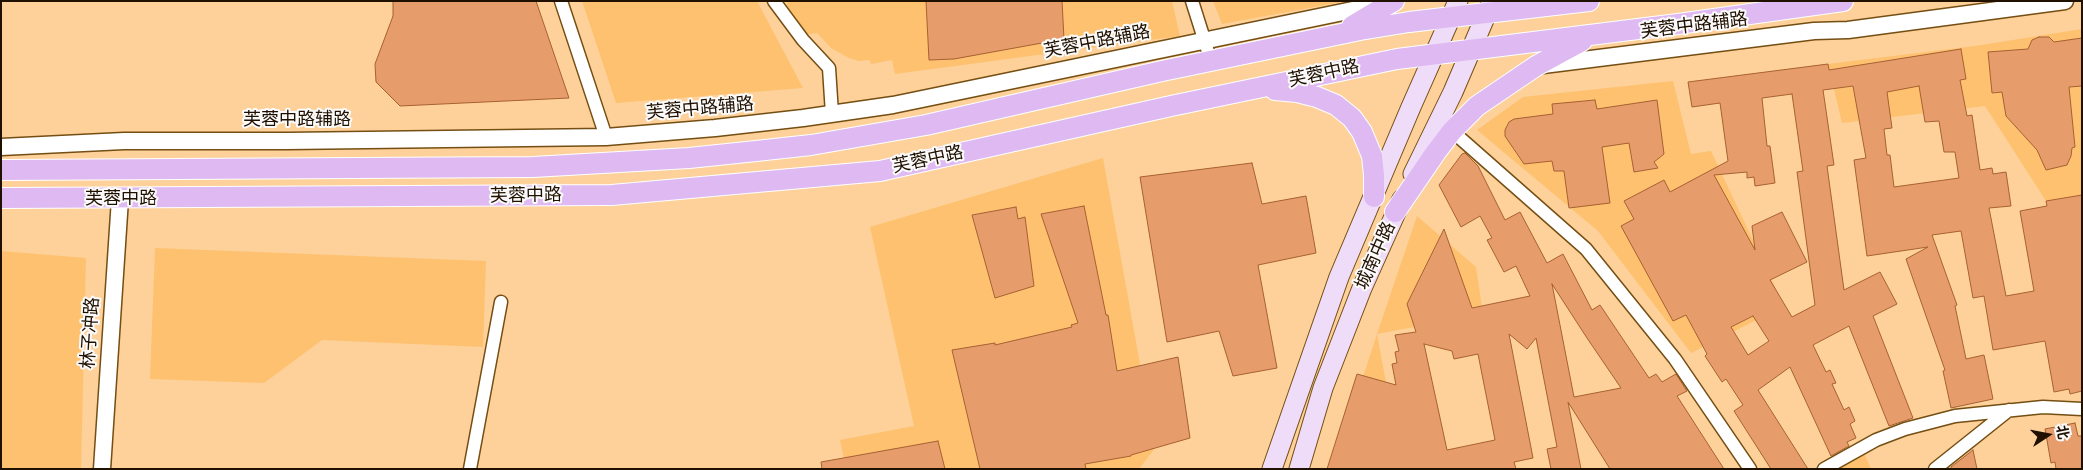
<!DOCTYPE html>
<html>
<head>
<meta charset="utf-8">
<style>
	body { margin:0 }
	#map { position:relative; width:2083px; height:470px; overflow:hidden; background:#fdd199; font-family:"Space Grotesk","Noto Sans SC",sans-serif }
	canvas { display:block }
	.frame { position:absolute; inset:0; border:2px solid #201000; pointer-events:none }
	.north { position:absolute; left:2023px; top:410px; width:50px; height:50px; -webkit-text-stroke:4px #fbfbfb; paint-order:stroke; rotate:79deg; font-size:14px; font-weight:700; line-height:20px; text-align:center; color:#201000 }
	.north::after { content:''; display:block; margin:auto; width:18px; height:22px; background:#201000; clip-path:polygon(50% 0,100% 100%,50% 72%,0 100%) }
</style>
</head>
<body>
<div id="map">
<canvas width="2083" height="470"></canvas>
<div class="frame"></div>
<div class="north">北</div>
</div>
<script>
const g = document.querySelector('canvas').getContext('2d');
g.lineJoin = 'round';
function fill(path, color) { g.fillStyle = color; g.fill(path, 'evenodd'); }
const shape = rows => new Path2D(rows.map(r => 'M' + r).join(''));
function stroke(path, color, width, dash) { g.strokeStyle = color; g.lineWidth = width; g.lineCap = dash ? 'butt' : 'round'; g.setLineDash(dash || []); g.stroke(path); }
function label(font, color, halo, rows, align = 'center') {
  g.font = font + ' "Space Grotesk","Noto Sans SC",sans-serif'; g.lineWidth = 4; g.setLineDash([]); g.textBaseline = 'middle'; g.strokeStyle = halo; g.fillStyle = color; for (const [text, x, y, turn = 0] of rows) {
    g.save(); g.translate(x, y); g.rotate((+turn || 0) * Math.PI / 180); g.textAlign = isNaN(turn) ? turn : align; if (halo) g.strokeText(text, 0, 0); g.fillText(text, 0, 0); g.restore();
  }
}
fill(shape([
	[582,1,757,1,803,88,616,103],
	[787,1,1172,1,1180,36,895,74,892,60,871,64,870,60,859,61,849,58,831,48,817,33,803,35,780,8,787,6],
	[1213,1,1347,1,1222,24],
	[2082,29,2082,196,2046,201,1985,106,1842,123,1828,64,1975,46],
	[1673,81,1691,154,1711,151,1784,306,1691,353,1598,231,1477,130,1523,97],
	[1103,158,1155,448,1139,469,846,469,840,440,914,426,870,227],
	[1417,216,1476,267,1483,314,1377,334,1402,469,1333,469,1377,334],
	[155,248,486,261,483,347,322,340,264,383,150,379],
	[1,251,86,258,81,469,1,469],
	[1862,448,1871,469,1834,469]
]), '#fdc170');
const building = shape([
	[393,1,536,1,569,98,400,106,376,82,375,64,393,16,393,1],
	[926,1,1062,1,1064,39,954,59,929,60,926,1],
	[2039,37,2049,37,2054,42,2082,38,2082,86,2069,87,2075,147,2072,148,2071,156,2067,165,2046,170,2037,150,2006,116,2002,92,1992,93,1988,52,2028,49,2032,40,2039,37],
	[1961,49,1966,79,1960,80,1967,116,1972,115,1980,170,1992,168,1993,174,2006,172,2011,206,1989,208,2006,296,2034,291,2020,211,2047,206,2046,201,2082,195,2082,391,2070,394,2069,389,2054,392,2045,341,1993,350,1984,296,1973,298,1961,231,1932,235,1957,305,1955,306,1966,359,1984,355,1993,399,1951,408,1943,371,1945,370,1906,259,1928,247,1867,256,1854,160,1866,158,1853,86,1823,90,1834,165,1827,166,1844,290,1880,272,1897,304,1873,316,1913,418,1889,426,1849,326,1813,345,1826,372,1830,370,1836,383,1832,384,1844,410,1849,407,1855,421,1850,424,1856,438,1847,442,1849,446,1831,456,1790,367,1758,390,1808,469,1771,469,1734,411,1743,405,1726,379,1722,382,1705,356,1707,354,1686,315,1673,321,1621,226,1634,219,1624,201,1664,180,1670,192,1728,161,1720,103,1692,107,1688,82,1828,64,1829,70,1961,49],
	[1919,86,1925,122,1939,121,1944,152,1955,152,1959,178,1894,187,1890,155,1887,155,1884,129,1892,128,1887,92,1919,86],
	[1792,94,1803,171,1797,172,1815,305,1792,317,1770,280,1807,262,1782,212,1752,226,1755,250,1714,175,1747,172,1747,178,1754,177,1755,186,1775,183,1770,146,1767,146,1762,98,1792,94],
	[1753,316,1769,341,1748,355,1731,327,1753,316],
	[1595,100,1597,109,1657,100,1664,154,1654,162,1658,168,1634,172,1629,143,1602,147,1610,203,1569,208,1564,171,1554,171,1552,161,1524,164,1505,136,1505,130,1509,122,1514,119,1553,114,1552,104,1595,100],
	[1465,153,1478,166,1505,220,1520,212,1547,263,1563,254,1592,310,1600,305,1649,378,1656,374,1662,382,1676,374,1687,391,1677,396,1724,469,1610,469,1568,402,1581,469,1551,469,1547,449,1557,447,1536,338,1527,349,1509,334,1533,458,1514,462,1516,469,1327,469,1357,374,1396,385,1392,364,1397,363,1395,352,1399,351,1395,335,1416,332,1407,304,1444,229,1472,308,1530,296,1516,266,1504,272,1487,240,1492,238,1480,216,1461,227,1439,185,1462,154,1465,153],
	[1552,284,1587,338,1621,388,1574,397,1552,284],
	[1424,344,1452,351,1454,359,1478,354,1495,440,1447,450,1424,344],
	[1252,163,1262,204,1306,196,1316,253,1258,265,1277,368,1233,376,1219,331,1167,342,1140,177,1252,163],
	[1084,206,1106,315,1108,315,1117,371,1178,357,1190,438,1131,455,1131,456,1085,464,1086,469,980,469,952,350,995,343,995,345,1072,327,1071,325,1078,323,1041,214,1084,206],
	[1016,207,1018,219,1025,217,1034,286,995,298,972,215,1016,207],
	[2075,423,2078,436,2082,436,2082,469,2056,469,2055,462,2051,463,2045,429,2075,423],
	[938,441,945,469,822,469,821,462,938,441],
	[1973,450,1977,469,1951,469,1951,467,1973,450]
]);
fill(building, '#e79c6c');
stroke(building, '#a76131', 1);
const minor = shape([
	[561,1,606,137],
	[774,1,803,40,829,68,832,114],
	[1192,1,1211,61],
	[1452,131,1586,249,1675,359,1750,469],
	[470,469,501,302],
	[1824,469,1876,440,1905,429,1955,416,2043,407,2082,409],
	[1935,469,2009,410]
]);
const tertiary = shape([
	[1543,65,1814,31,1848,30,2065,1],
	[1,147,124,141,287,141,606,137,715,128,803,118,893,105,1382,4],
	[102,469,120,199]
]);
const secondary = shape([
	[1413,174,1453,92,1492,1],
	[1272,469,1339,277,1411,107,1458,1],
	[1299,469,1323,388,1362,288,1402,199]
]);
const primary = shape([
	[1352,26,1394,1],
	[1275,90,1297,92,1317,97,1336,105,1352,118,1362,132,1372,156,1374,175,1374,197],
	[1,170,533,167,689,158,756,151,811,145,926,125,1162,71,1360,30,1409,22,1589,1],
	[1,198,612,195,880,171,1171,106,1397,59,1678,24,1843,1],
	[1395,212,1436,152,1452,131,1477,106,1536,66,1582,41]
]);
stroke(minor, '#744e12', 15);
stroke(tertiary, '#744e12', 19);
stroke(secondary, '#744e12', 21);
stroke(primary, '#fff', 22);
stroke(minor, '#fff', 12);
stroke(tertiary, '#fff', 16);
stroke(secondary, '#efdcf9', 19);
stroke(primary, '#dfbaf2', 20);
label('18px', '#201000', '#fbfbfb', [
	["芙蓉中路辅路",1694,26,-7],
	["芙蓉中路辅路",1097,42,-11],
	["芙蓉中路",1324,74,-12],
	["芙蓉中路辅路",700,109,-5],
	["芙蓉中路辅路",297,120],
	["芙蓉中路",928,160,-12],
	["芙蓉中路",526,196,-1],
	["芙蓉中路",121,199],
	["城南中路",1376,256,-66],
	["林子冲路",91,333,-86]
]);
</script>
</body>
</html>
